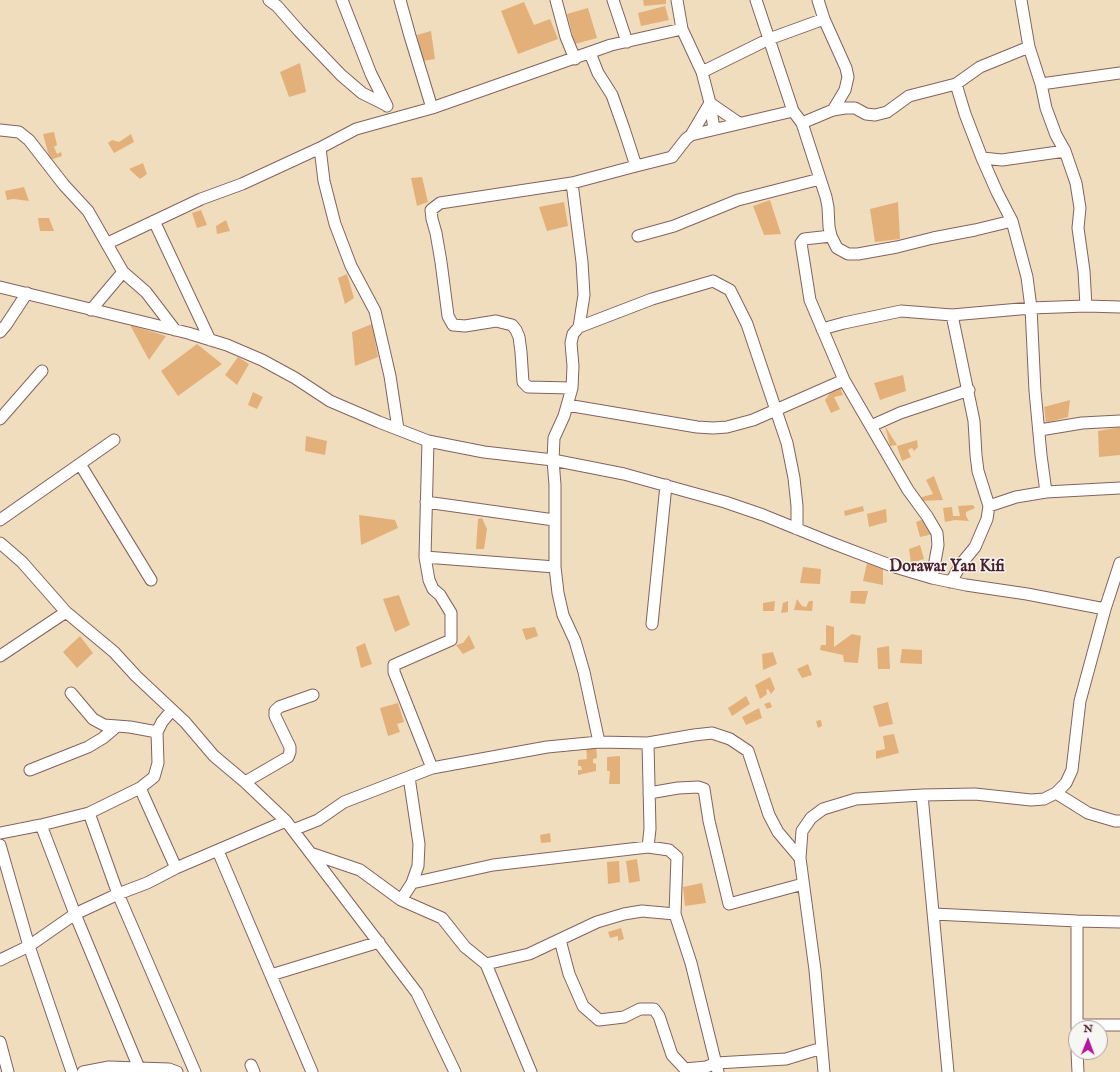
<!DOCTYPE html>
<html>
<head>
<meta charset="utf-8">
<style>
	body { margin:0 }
	#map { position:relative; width:1120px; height:1072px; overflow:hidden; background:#f0ddbd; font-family:"IM FELL English",serif }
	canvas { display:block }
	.north { position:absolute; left:1068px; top:1020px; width:40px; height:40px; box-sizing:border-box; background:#f6f6f2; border:1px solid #b1a0a2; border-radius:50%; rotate:1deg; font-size:11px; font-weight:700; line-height:16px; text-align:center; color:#4a1f2b }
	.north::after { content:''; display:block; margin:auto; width:14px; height:18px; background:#b5179e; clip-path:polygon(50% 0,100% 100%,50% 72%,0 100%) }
</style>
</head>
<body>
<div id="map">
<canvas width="1120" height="1072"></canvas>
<div class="north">N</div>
</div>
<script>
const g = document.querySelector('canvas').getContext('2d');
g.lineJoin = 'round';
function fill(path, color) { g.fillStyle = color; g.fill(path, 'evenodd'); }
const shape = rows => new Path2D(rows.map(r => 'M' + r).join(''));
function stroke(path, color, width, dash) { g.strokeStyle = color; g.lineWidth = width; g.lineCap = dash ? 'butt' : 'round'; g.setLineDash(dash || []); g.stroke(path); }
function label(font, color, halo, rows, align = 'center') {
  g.font = font + ' "IM FELL English",serif'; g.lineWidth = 3; g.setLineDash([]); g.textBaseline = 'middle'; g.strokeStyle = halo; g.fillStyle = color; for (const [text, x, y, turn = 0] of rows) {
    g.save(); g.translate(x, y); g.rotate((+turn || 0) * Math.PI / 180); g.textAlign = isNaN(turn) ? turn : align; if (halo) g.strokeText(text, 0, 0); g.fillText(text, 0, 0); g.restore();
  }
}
fill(shape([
	[643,0,666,0,666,4,644,6],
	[524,2,534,25,550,19,558,39,518,54,501,11],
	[665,6,669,20,641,26,638,13],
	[588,8,597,38,575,44,567,14],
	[431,31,435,59,423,61,417,35],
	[300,63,306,92,289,97,280,72],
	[54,132,57,145,54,147,57,154,61,152,62,156,50,160,43,134],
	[131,134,134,142,114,153,108,143,112,140,119,142],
	[143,163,147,174,140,179,129,169],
	[422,177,428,202,417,206,411,178],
	[24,187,29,201,13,199,7,200,5,191],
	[770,200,781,234,764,235,753,206],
	[564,202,568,226,547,231,539,207],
	[898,202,900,239,875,242,870,209],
	[201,210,207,225,197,228,192,213],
	[38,218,49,218,54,231,40,231],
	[226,220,230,231,217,234,216,226],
	[347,274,354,298,345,304,338,278],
	[372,324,378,357,355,366,352,332],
	[130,325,166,336,149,360],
	[197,344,222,364,178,396,161,371],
	[238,357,249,364,237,385,225,375],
	[903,375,906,391,880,400,874,383],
	[839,385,843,395,834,397,840,409,831,413,825,400,830,393],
	[253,392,263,397,257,409,248,405],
	[1070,400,1068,417,1046,423,1044,407],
	[885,426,897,445,890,446],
	[1120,427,1120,455,1099,457,1098,431],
	[306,436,327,441,325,455,305,451],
	[917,440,918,447,914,451,912,448,908,450,911,457,902,461,897,446],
	[934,476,943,500,922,501,922,497,933,494,926,480],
	[973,505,975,508,966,512,966,516,969,521,955,520,945,522,943,508,952,507,953,516,960,516,958,506],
	[863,506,864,511,845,516,844,511],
	[886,509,887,522,869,527,867,514],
	[359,515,395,520,398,528,361,545],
	[482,518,487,529,484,549,476,549,478,519],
	[924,519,933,534,920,537,916,522],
	[920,545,924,559,911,563,909,549],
	[867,563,883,567,883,585,863,581],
	[803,567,821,569,820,584,800,583],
	[851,591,868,591,865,604,850,603],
	[399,595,410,625,395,632,383,599],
	[797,599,802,606,806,607,809,601,813,601,812,611,794,610],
	[775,601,774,611,763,611,763,603],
	[788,601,788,612,781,613,783,603],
	[826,625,834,627,834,647,852,634,861,636,858,663,844,662,843,655,820,650,821,645,826,645],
	[535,627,538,636,526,640,522,629],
	[469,635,475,648,463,654,456,645,463,643],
	[80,636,93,653,77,668,63,652],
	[365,643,372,664,361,668,356,647],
	[889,646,890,669,878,669,877,648],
	[902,649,922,650,922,664,900,663],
	[773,652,777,664,763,670,762,654],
	[808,664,812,675,802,678,797,669],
	[770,677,775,689,771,694,768,689,766,690,767,694,760,699,755,685],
	[746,696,750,704,732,716,728,708],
	[770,702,772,707,767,709,764,704],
	[888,702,893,724,879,727,873,706],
	[398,703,404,722,397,724,400,732,388,736,380,708],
	[759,708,762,718,746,725,742,717],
	[821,720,822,726,818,728,816,721],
	[894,734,899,753,876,759,876,751,885,749,883,736],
	[586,745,596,745,597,758,593,759,593,763,596,764,596,771,578,775,578,770,582,770,581,766,578,766,578,760,587,759],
	[620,756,620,784,609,784,610,771,607,771,607,757],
	[550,833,551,842,541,843,540,835],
	[637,859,640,881,629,883,626,861],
	[619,861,620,882,608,884,607,862],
	[702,883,706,903,685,906,683,887],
	[621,928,624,939,618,941,618,936,610,938,608,932]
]), '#e4b07a');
const minor = shape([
	[269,0,277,6,299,31,341,75,362,93,386,105],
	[342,0,371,74,387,106],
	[400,0,410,36,432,108],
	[556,0,566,37,575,59],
	[613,0,627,42],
	[677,0,682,29,702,72,710,103,714,129],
	[756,0,793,111,802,123,826,197,828,207,829,227,831,236,804,239,801,243,810,300,844,380,908,490,927,516,937,533,938,545,932,578],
	[818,0,824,19,846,68,848,77,845,90,833,110],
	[1021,0,1029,47,1041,84,1046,108,1056,135,1065,151,1076,183,1080,208,1078,228,1084,271,1086,306],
	[590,53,598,73,612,95,624,129,636,166],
	[702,72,769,39,824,19],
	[956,84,965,114,982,158,997,192,1012,221,1027,277,1031,308,1035,391,1041,455,1046,492],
	[1041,84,1120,73],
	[802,123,833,110,845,108,855,108,866,114,875,115,887,112,909,96,956,84,980,67,1029,47],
	[0,130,19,132,29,140,64,185,88,211,123,272,146,292,175,330],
	[691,135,710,103,739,123],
	[320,148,324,181,335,224,351,266,375,311,390,376,398,429],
	[982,158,1002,160,1065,151],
	[572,183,582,262,584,295,579,327],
	[154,221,210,340],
	[638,236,674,226,738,200,820,179],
	[831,236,837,248,848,254,858,254,897,247,933,238,975,230,1012,221],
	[108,243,201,199,242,184,320,148,356,129,432,108,611,45,682,29],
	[0,287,188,333,227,345,262,360,295,378,330,401,379,422,428,441,484,452,553,460,624,474,725,502,763,515,832,543,895,567,932,578,966,585,1027,594,1105,609],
	[91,310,123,272],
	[822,329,844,323,901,311,952,315,1031,308,1086,306,1120,307],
	[0,332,6,325,27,293],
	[572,388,528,387,523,382,521,352,519,337,516,330,512,325,496,321,465,326,453,325,448,316,441,262,436,233,432,219,431,210,440,203,572,183,636,166,672,157,686,139,691,135,793,111],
	[567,405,697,427,713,428,727,427,753,420,844,380],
	[0,419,42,371],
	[871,426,900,413,969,390],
	[1040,430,1082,423,1120,421],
	[428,441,425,557,429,580,433,589,440,595,451,613,451,640,394,665,394,672,432,768],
	[80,464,151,580],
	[426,502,554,520],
	[989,506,1016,497,1046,492,1120,488],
	[0,520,114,440],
	[0,543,22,562,66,612,114,652,136,676,185,722,214,756,245,782,286,821,417,993,455,1072],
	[425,557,555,567],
	[951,582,961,564,975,547,987,519,989,506,978,471,976,455,974,421,952,315],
	[652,624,666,485],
	[0,656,66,612],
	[71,693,93,719,104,725,130,727,157,732],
	[599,742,584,672,575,641,563,615,558,593,555,567,555,485,553,460,554,438,564,416,572,388,573,366,571,343,573,334,579,327,652,299,713,281,730,290,747,324,787,443,794,478,797,506,797,529],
	[648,743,650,829,648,847,669,850,677,857,675,914,691,963,718,1072],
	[30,770,88,747,103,738,116,727],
	[245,782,288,757,290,752,290,747,275,716,275,711,279,707,313,695],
	[140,788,176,868],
	[649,793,678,788,698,787,704,789,709,821,729,904,803,884],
	[1056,793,1088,813,1115,821,1120,821],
	[922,795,948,1072],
	[89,813,118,894,195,1072],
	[41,825,75,914,139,1068],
	[293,830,318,820,344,802,432,768,547,747,599,742,648,743,694,735,712,733,730,739,748,751,769,815,778,832,800,858],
	[0,833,41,825,89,813,140,788,154,777,158,763,157,732,162,722,172,710],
	[0,845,29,946,72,1072],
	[218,851,312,1072],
	[313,854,360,870,401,900,442,918,465,947,486,964,531,1072],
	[412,883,493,865,648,847],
	[401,900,412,883,418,866,419,844,409,777],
	[934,914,1077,921,1120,922],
	[1077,921,1077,1028],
	[560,940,569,974,583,1006,599,1020,624,1017,640,1009,654,1009,659,1016,672,1055,685,1069,706,1067,716,1063,786,1059,822,1048],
	[0,960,29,946,75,914,118,894,147,883,176,868,286,821],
	[486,964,529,954,597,922,624,914,642,911,675,914],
	[271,975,379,942],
	[1077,1025,1120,1025],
	[0,1042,8,1072],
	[1077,1052,1078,1072],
	[251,1065,254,1072],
	[83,1072,109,1067,169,1069,177,1072],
	[824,1072,815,970,800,858,802,831,811,818,823,809,856,799,922,795,975,794,1031,800,1044,799,1056,793,1066,783,1072,770,1080,701,1105,609,1120,563]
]);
stroke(minor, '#84625e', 13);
stroke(minor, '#fff', 11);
label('bold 16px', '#4a1f2b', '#f6f6f2', [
	["Dorawar Yan Kifi",947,568]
]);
</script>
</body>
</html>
